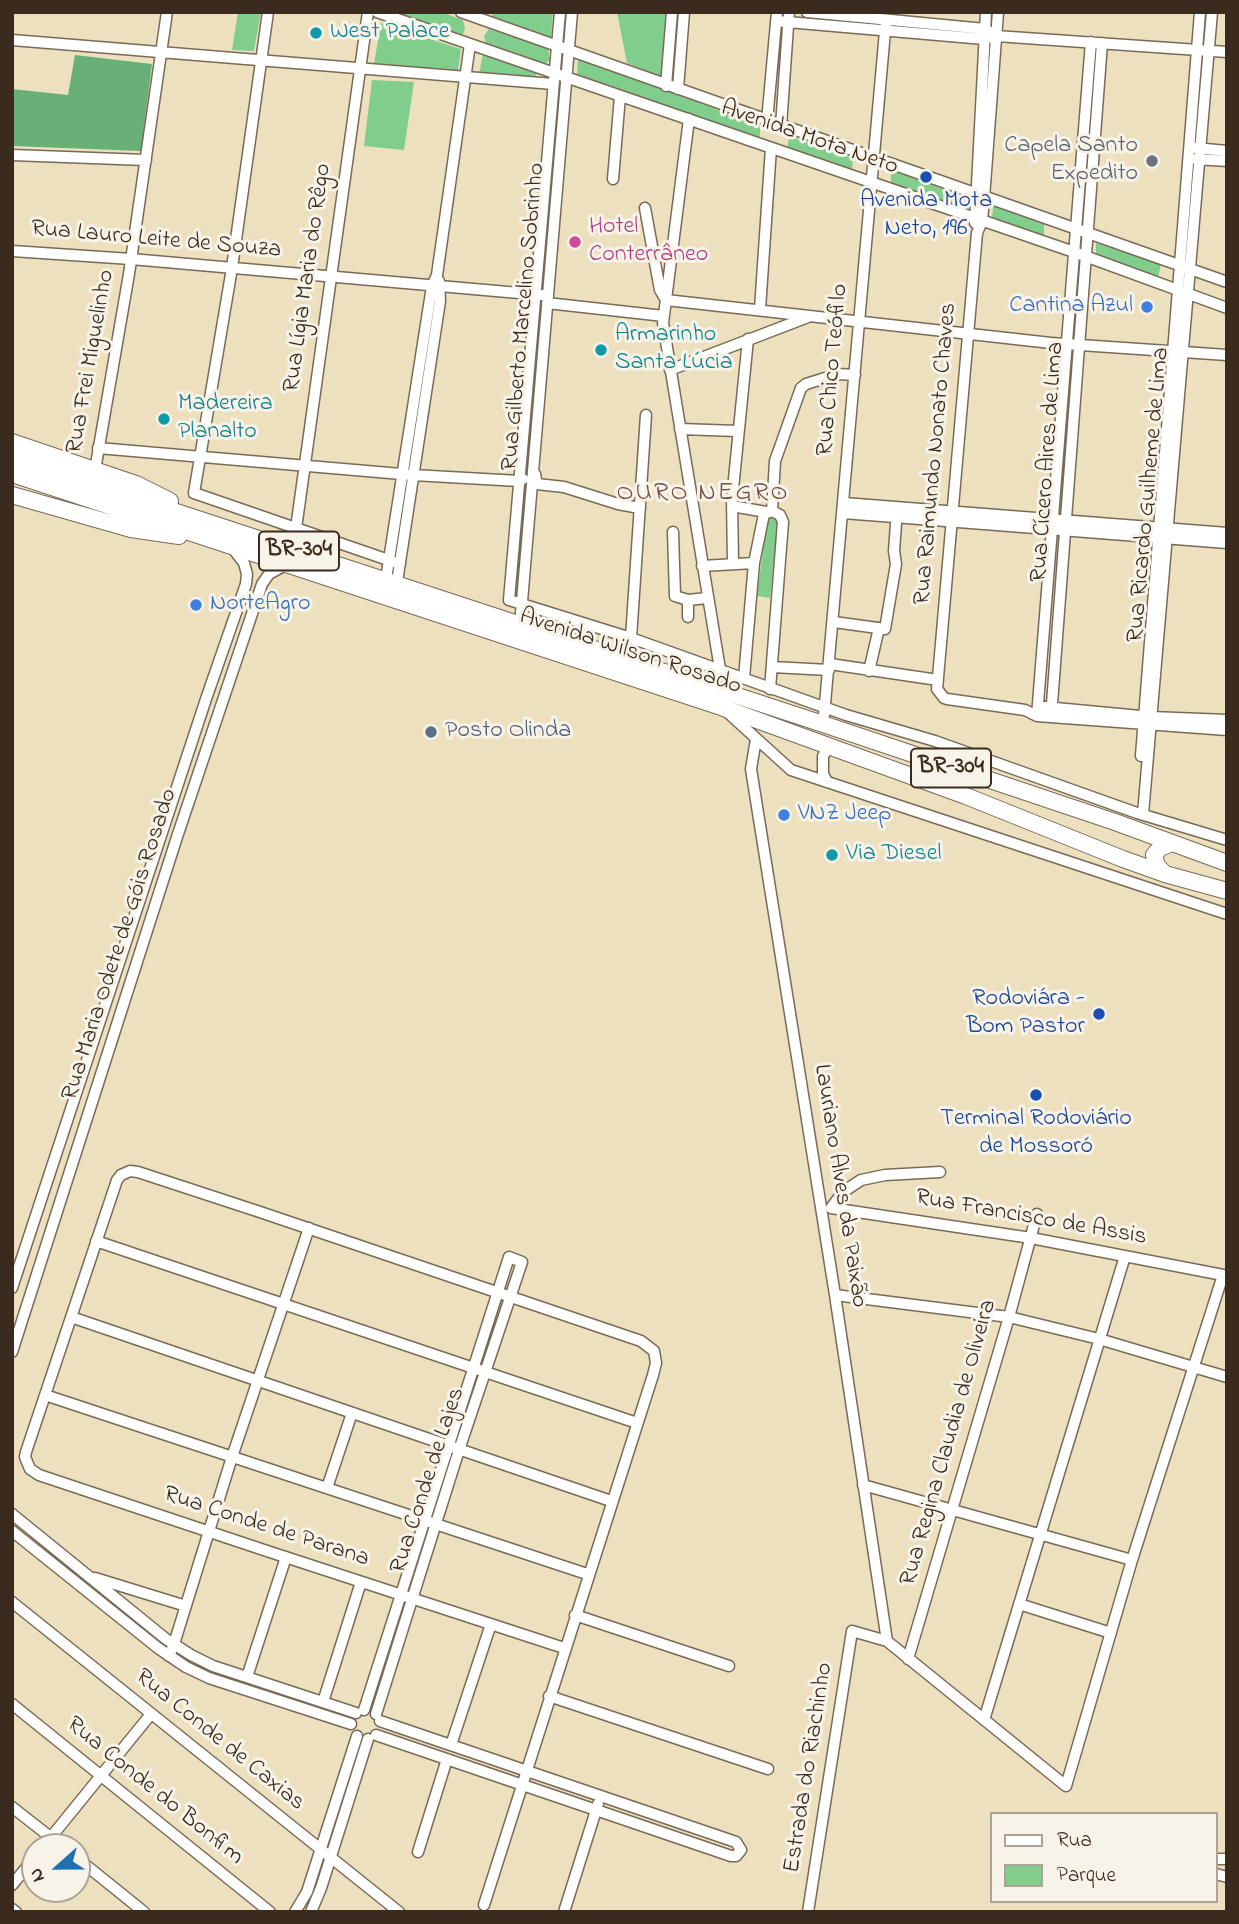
<!DOCTYPE html>
<html>
<head>
<meta charset="utf-8">
<style>
	body { margin:0 }
	#map { position:relative; width:1239px; height:1924px; overflow:hidden; background:#ede0bf; font-family:"Indie Flower",sans-serif }
	canvas { display:block }
	.frame { position:absolute; inset:0; border:14px solid #3b2a1e; pointer-events:none }
	.legend { position:absolute; left:990px; top:1812px; width:228px; height:91px; box-sizing:border-box; background:#f7f3e8; border:2px solid #aca397; margin:0; padding:9px 12px; list-style:none; font-size:21px; color:#3b2a1e }
	.legend li { display:flex; align-items:center; gap:14px; height:35px }
	.legend b { width:35px; border:2px solid #aca397 }
	.north { position:absolute; left:21px; top:1833px; width:70px; height:70px; box-sizing:border-box; background:#f7f3e8; border:2px solid #aca397; border-radius:50%; rotate:249deg; font-size:19px; font-weight:700; line-height:28px; text-align:center; color:#3b2a1e }
	.north::after { content:''; display:block; margin:auto; width:24px; height:32px; background:#1f6fb2; clip-path:polygon(50% 0,100% 100%,50% 72%,0 100%) }
</style>
</head>
<body>
<div id="map">
<canvas width="1239" height="1924"></canvas>
<div class="frame"></div>
<ul class="legend">
<li><b style="height:9px;background:#fff"></b>Rua</li>
<li><b style="height:19px;background:#81cd8b"></b>Parque</li>
</ul>
<div class="north">N</div>
</div>
<script>
const g = document.querySelector('canvas').getContext('2d');
g.lineJoin = 'round';
function fill(path, color) { g.fillStyle = color; g.fill(path, 'evenodd'); }
const shape = rows => new Path2D(rows.map(r => 'M' + r).join(''));
function stroke(path, color, width, dash) { g.strokeStyle = color; g.lineWidth = width; g.lineCap = dash ? 'butt' : 'round'; g.setLineDash(dash || []); g.stroke(path); }
function label(font, color, halo, rows, align = 'center') {
  g.font = font + ' "Indie Flower",sans-serif'; g.lineWidth = 6; g.setLineDash([]); g.textBaseline = 'middle'; g.strokeStyle = halo; g.fillStyle = color; for (const [text, x, y, turn = 0] of rows) {
    g.save(); g.translate(x, y); g.rotate((+turn || 0) * Math.PI / 180); g.textAlign = isNaN(turn) ? turn : align; if (halo) g.strokeText(text, 0, 0); g.fillText(text, 0, 0); g.restore();
  }
}
fill(shape([
	[238,12,261,12,254,51,232,50],
	[391,12,441,12,463,20,465,29,463,34,458,35],
	[493,12,553,12,551,37,492,17],
	[617,12,666,12,662,77,627,63],
	[381,23,461,49,458,71,374,64],
	[489,29,548,48,550,60,545,64,486,43,484,36],
	[483,54,537,72,535,78,479,74],
	[578,59,760,125,760,138,577,75],
	[372,80,414,82,404,150,364,146],
	[789,136,853,158,852,172,787,150],
	[891,170,962,196,962,209,891,186],
	[993,206,1044,224,1044,237,992,218],
	[1096,243,1161,264,1158,278,1096,255],
	[772,516,778,519,770,598,757,596,767,519]
]), '#81cd8b');
fill(shape([
	[75,55,152,64,141,151,12,146,12,89,68,95]
]), '#68b077');
const minor = shape([
	[268,12,232,268,194,493,400,564],
	[377,12,1074,252,1227,308],
	[461,12,1227,282],
	[560,12,509,600,631,638,846,715,935,741,1137,813,1227,840],
	[807,12,985,29,990,32],
	[998,12,984,198,982,221,977,233,937,689,944,698,947,699,1025,710,1037,716,1227,730],
	[776,21,984,39,996,36,1227,52],
	[12,40,553,84],
	[666,86,672,12],
	[678,89,684,12],
	[689,119,663,323,720,669],
	[767,121,777,12],
	[781,126,789,12],
	[1195,148,1227,151],
	[12,155,146,160],
	[1196,159,1227,161],
	[613,179,620,96],
	[645,208,660,290,666,300],
	[975,223,986,12],
	[12,251,131,259,542,295],
	[666,300,1051,343,1227,355],
	[547,303,664,316],
	[760,309,771,148],
	[670,370,808,317],
	[680,429,738,431],
	[98,448,413,475,519,481,523,479],
	[95,470,129,274,167,12],
	[535,474,537,484,564,487,618,504,640,508],
	[844,503,1227,533],
	[732,506,766,512],
	[772,511,775,461,801,388,806,384,838,374,855,375],
	[843,513,1227,543],
	[673,532,675,596,688,600,707,598],
	[293,550,368,12],
	[733,563,732,499,748,339],
	[702,566,754,563],
	[386,579,432,286,437,275,470,44],
	[397,582,440,301,439,281],
	[688,617,688,600],
	[834,622,885,629,896,564,894,551,897,510],
	[520,625,572,12],
	[631,638,646,415],
	[830,664,938,680],
	[772,667,829,670],
	[869,671,879,628],
	[744,678,754,563,764,514,772,511,780,515,783,522,770,689],
	[1045,707,1151,717,1227,720],
	[726,711,791,770,1227,914],
	[824,715,886,20],
	[1037,716,1091,42],
	[1051,717,1102,43],
	[756,739,751,769,835,1295,887,1641],
	[1141,756,1200,12],
	[827,782,823,774,823,756,827,750,835,747],
	[1143,814,1212,12],
	[96,1241,637,1423],
	[12,1288,206,699,246,584,247,574,244,563,231,546],
	[835,1295,1009,1317,1099,1339,1227,1377],
	[71,1317,611,1501],
	[12,1352,177,837,262,584,269,574,287,564],
	[45,1395,587,1574],
	[863,1485,1132,1560],
	[327,1488,352,1413],
	[12,1514,166,1639,191,1655,213,1666,356,1713],
	[12,1531,158,1648,186,1667,209,1678,351,1724],
	[95,1578,186,1606],
	[12,1602,399,1912],
	[1019,1604,1111,1633],
	[575,1615,729,1666],
	[169,1656,174,1644,232,1457,309,1228],
	[908,1659,1009,1317,1037,1214],
	[247,1677,286,1557],
	[549,1696,768,1769],
	[323,1702,361,1582],
	[12,1704,270,1912],
	[364,1710,509,1257,522,1262,459,1450,376,1714],
	[984,1720,1125,1256],
	[376,1735,731,1856,736,1856,741,1850,736,1842,380,1721],
	[451,1745,491,1624],
	[12,1807,63,1847],
	[43,1847,151,1714],
	[418,1852,447,1759],
	[77,1858,144,1912],
	[1216,1859,1227,1859],
	[1216,1874,1227,1877],
	[12,1885,35,1857],
	[484,1905,653,1375,656,1363,654,1351,641,1341,260,1212,138,1172,130,1171,121,1175,117,1180,26,1452,25,1457,30,1469,39,1475,267,1551,564,1648],
	[12,1909,16,1912],
	[295,1912,307,1892,357,1736],
	[311,1912,321,1888,368,1739],
	[564,1912,598,1804],
	[808,1912,852,1631,887,1641,1066,1786,1132,1560,1223,1275,1031,1238,831,1208,843,1192,861,1180,885,1175,940,1172]
]);
const highway = shape([
	[12,442,136,484,170,501],
	[12,458,823,724,1115,822,1227,863],
	[12,474,721,707,966,796,1123,859,1165,874,1227,891],
	[12,495,131,529,179,536],
	[1165,874,1157,866,1154,855,1160,848,1172,843]
]);
stroke(minor, '#796a56', 13);
stroke(highway, '#796a56', 18);
stroke(minor, '#fff', 10);
stroke(highway, '#fff', 16);
for (const [x, y, r, color] of [
	[316,33,7,"#0f9aa8"],
	[1152,161,7,"#6b7280"],
	[926,177,7,"#1a4fb4"],
	[575,242,7,"#d1479c"],
	[1147,307,7,"#3f7fe0"],
	[601,350,7,"#0f9aa8"],
	[164,419,7,"#0f9aa8"],
	[196,605,7,"#3f7fe0"],
	[431,732,7,"#5c6f8a"],
	[784,815,7,"#3f7fe0"],
	[832,855,7,"#0f9aa8"],
	[1099,1014,7,"#1a4fb4"],
	[1036,1095,7,"#1a4fb4"]
]) { const dot = new Path2D(); dot.arc(x, y, r, 0, 2 * Math.PI); g.fillStyle = color; g.fill(dot); stroke(dot, '#f7f3e8', 2.5); }
for (const [x, y, w] of [
	[299,551,80],
	[951,768,80]
]) { const box = new Path2D(); box.roundRect(x - w / 2, y - 19.5, w, 39, 5); g.fillStyle = '#f7f3e8'; g.fill(box); stroke(box, '#3b2a1e', 2); }
label('bold 23px', '#3b2a1e', null, [
	["BR-304",299,551],
	["BR-304",951,768]
]);
label('24px', '#0d838f', '#f7f3e8', [
	["West Palace",330,33],
	["Armarinho",615,336],
	["Santa Lúcia",615,364],
	["Madereira",178,405],
	["Planalto",178,433],
	["Via Diesel",846,855]
], 'left');
label('24px', '#3b2a1e', '#f7f3e8', [
	["Avenida Mota Neto",809,139,19],
	["Rua Lauro Leite de Souza",156,241,5],
	["Rua Lígia Maria do Rêgo",309,278,-82],
	["Rua Gilberto Marcelino Sobrinho",525,317,-85],
	["Rua Frei Miguelinho",92,362,-80],
	["Rua Chico Teófilo",834,370,-85],
	["Rua Raimundo Nonato Chaves",937,454,-85],
	["Rua Cícero Aires de Lima",1049,462,-86],
	["Rua Ricardo Guilheme de Lima",1150,495,-85],
	["Avenida Wilson Rosado",630,653,18],
	["Rua Maria Odete de Góis Rosado",121,945,-72],
	["Lauriano Alves da Paixão",839,1186,81],
	["Rua Francisco de Assis",1031,1219,10],
	["Rua Regina Claudia de Oliveira",950,1443,-74],
	["Rua Conde de Lajes",429,1481,-72],
	["Rua Conde de Parana",266,1528,18],
	["Rua Conde de Caxias",219,1741,39],
	["Estrada do Riachinho",810,1768,-81],
	["Rua Conde do Bonfim",154,1792,39]
]);
label('24px', '#5b616d', '#f7f3e8', [
	["Capela Santo",1138,147],
	["Expedito",1138,175]
], 'right');
label('24px', '#164399', '#f7f3e8', [
	["Avenida Mota",926,202],
	["Neto, 196",926,230],
	["Rodoviára -",1085,1000,"right"],
	["Bom Pastor",1085,1028,"right"],
	["Terminal Rodoviário",1036,1120],
	["de Mossoró",1036,1148]
]);
label('24px', '#b23c85', '#f7f3e8', [
	["Hotel",589,228],
	["Conterrâneo",589,256]
], 'left');
label('24px', '#366cbe', '#f7f3e8', [
	["Cantina Azul",1133,307,"right"],
	["NorteAgro",210,605],
	["VNZ Jeep",798,815]
], 'left');
label('24px', '#4e5e75', '#f7f3e8', [
	["Posto Olinda",445,732]
], 'left');
g.letterSpacing = '2px';
label('26px', '#744c42', '#f7f3e8', [
	["OURO NEGRO",703,495]
]);
g.letterSpacing = '0px';
</script>
</body>
</html>
